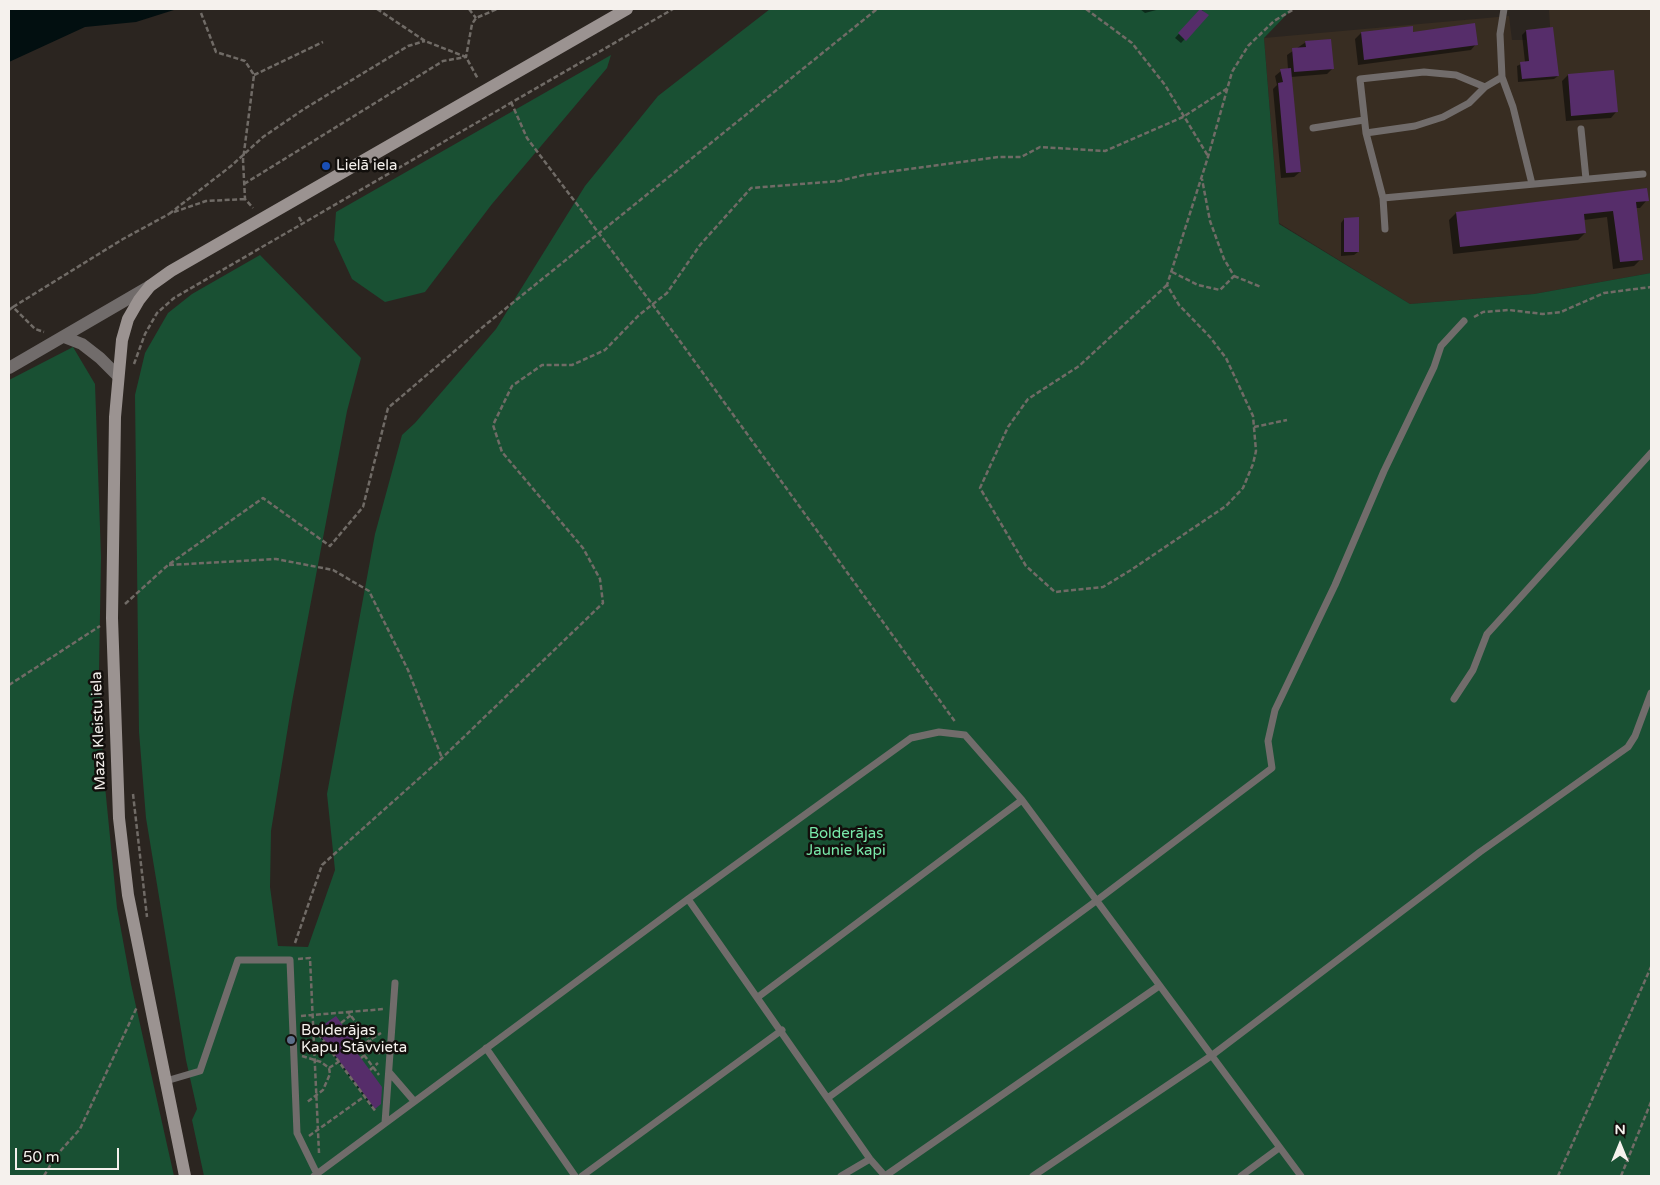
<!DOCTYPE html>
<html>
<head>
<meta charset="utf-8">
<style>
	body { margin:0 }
	#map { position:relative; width:1660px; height:1185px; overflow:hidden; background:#2b2520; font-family:"Varela Round",sans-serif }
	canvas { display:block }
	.frame { position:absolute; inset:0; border:10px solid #f5f1ed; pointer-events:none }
	.north { position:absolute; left:1595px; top:1120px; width:50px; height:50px; -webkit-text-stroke:4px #120f0c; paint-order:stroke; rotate:0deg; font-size:14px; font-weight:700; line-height:20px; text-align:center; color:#f5f1ed }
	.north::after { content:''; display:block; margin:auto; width:18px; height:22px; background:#f5f1ed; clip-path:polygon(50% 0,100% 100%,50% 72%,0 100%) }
	.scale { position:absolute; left:15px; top:1148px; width:104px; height:22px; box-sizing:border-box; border:2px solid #f5f1ed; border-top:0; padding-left:6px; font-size:15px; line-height:18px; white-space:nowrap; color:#f5f1ed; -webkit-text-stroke:4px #120f0c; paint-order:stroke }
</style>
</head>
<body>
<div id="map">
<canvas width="1660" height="1185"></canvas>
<div class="frame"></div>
<div class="north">N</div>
<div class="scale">50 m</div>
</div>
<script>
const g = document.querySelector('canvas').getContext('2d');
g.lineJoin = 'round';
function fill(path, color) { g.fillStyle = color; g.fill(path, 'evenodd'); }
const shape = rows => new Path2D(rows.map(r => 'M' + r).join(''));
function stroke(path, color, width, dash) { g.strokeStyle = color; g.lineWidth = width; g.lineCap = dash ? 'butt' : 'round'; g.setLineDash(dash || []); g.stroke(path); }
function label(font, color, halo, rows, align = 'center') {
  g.font = font + ' "Varela Round",sans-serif'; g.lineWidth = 5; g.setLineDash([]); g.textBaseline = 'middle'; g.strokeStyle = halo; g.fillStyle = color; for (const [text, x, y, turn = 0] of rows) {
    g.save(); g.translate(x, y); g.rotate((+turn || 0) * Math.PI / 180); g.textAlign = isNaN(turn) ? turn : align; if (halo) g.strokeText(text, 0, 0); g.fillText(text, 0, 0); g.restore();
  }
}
fill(shape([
	[1549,9,1650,9,1651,273,1534,294,1410,304,1279,223,1264,38,1509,16,1512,40,1526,40,1526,30,1550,27]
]), '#382d22');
fill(shape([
	[770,9,1292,9,1264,38,1279,224,1410,304,1534,294,1651,273,1651,1176,204,1176,192,1120,197,1109,186,1060,146,818,139,732,135,395,145,353,168,313,192,294,260,255,361,358,347,411,292,702,271,831,270,887,278,946,308,947,335,870,327,794,375,534,402,435,415,423,496,329,585,186,658,96],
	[611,55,607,68,492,204,425,292,385,302,352,279,334,240,336,212],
	[73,347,95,384,101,557,99,670,103,766,117,908,131,984,174,1176,9,1176,9,380]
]), '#195033');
fill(shape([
	[9,9,177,9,136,22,85,27,9,62]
]), '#020f10');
fill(shape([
	[1140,9,1160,9,1145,13],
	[1201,9,1207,15,1181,43,1175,38],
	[1552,29,1558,76,1554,79,1518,82,1517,66,1525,62,1522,35,1526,31],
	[1361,33,1476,44,1471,50,1358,65,1355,39],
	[1306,42,1333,68,1327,74,1291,77,1300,172,1294,177,1281,178,1273,89,1277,85,1275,76,1281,71,1288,69,1287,55],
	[1568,75,1616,112,1611,118,1566,121,1562,81],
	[1647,200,1640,208,1635,208,1641,259,1634,266,1613,269,1607,217,1584,220,1585,233,1578,240,1453,254,1449,220,1456,213],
	[1344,219,1358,252,1354,255,1341,256,1341,223],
	[317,1031,357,1054,378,1106,373,1109,316,1032]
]), '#0007');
fill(shape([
	[1200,9,1209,15,1186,41,1178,33],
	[1475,23,1478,45,1364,60,1361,32,1413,26,1413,32],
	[1553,27,1559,76,1522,79,1520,62,1529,61,1526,30],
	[1331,39,1334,69,1294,72,1292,48,1306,47,1305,41],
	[1291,68,1301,172,1286,173,1278,83,1283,82,1280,69],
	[1614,70,1618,112,1571,116,1568,74],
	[1647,188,1649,201,1636,202,1643,260,1620,262,1613,211,1584,214,1586,233,1460,247,1456,212],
	[1359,217,1359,252,1344,252,1344,218],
	[336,1016,362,1051,358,1054,382,1087,381,1104,375,1109,316,1030]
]), '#562d6a');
stroke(shape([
	[377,9,425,41,466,57,478,79],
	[469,9,476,18],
	[1086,9,1132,43,1165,85,1208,156],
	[201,13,216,52,245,61,254,75,243,160,245,199,253,208],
	[254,75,323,42],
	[511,102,527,138,677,337,956,723],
	[244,184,443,61,466,57,472,24,476,18,497,9],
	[174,212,206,201,245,199],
	[169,214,231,166,263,137,304,109,408,46,425,41],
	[299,217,303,224],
	[1172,272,1198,285,1220,290,1234,276,1224,259,1210,221,1202,179],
	[1234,276,1261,287],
	[1167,285,1079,366,1028,399,1008,427,980,488,1026,566,1055,592,1103,587,1131,570,1226,506,1243,488,1253,464,1256,451,1253,416,1226,358,1210,337,1179,305,1167,285,1208,157,1232,72,1248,46,1274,21,1294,9],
	[13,307,123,239,169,214],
	[9,310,13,307,35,329,44,332],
	[1474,317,1483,312,1509,310,1543,314,1561,312,1604,293,1651,287],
	[134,364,145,334,157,313,174,298,673,9],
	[1254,427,1287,420],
	[169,565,276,559,333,570,369,591,408,670,442,758],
	[125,604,168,565,263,498,330,546,363,507,388,408,484,326,877,9],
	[9,685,100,626],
	[133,794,147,917],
	[295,943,322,865,442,758,603,603,600,579,583,548,502,452,493,425,512,386,542,365,572,365,605,350,639,315,667,293,700,245,751,188,839,181,864,175,998,157,1021,157,1040,147,1105,151,1183,117,1228,88],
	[298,959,310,958,319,1153],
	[348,1012,384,1009],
	[301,1016,348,1012,380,1054],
	[341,1023,351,1015],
	[314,1028,376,1112],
	[350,1035,360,1027],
	[359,1047,381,1033],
	[364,1055,379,1075],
	[302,1056,321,1062,329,1068,330,1074,323,1090,306,1103],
	[361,1058,375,1047],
	[329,1068,340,1061],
	[370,1070,378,1063],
	[309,1136,365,1096],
	[44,1176,55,1157,80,1129,137,1007],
	[1558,1176,1651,967],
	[1621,1176,1651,1102]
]), '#706b66', 2.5, [5, 2.5]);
stroke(shape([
	[1504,9,1500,34,1502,77,1513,107,1532,184],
	[1313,128,1364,120],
	[1581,129,1586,179],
	[1366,133,1415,126,1443,117,1469,103,1485,87,1502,77],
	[1383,198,1643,174],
	[1385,229,1383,198,1366,133,1360,79,1424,72,1456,75,1485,87],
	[1454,699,1473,670,1487,634,1651,453],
	[688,899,870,1159,885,1176],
	[758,997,1022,800],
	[486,1048,575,1176],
	[389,1072,414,1101],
	[166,1081,200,1071,238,960,290,960,297,1133,318,1176],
	[829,1097,1096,901,1272,768,1268,741,1275,710,1335,585,1384,471,1434,367,1441,346,1464,321],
	[385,1123,395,983],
	[314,1176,688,899,911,738,939,732,965,735,1022,800,1301,1176],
	[582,1176,782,1030],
	[841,1176,870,1159],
	[885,1176,1159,986],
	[1033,1176,1211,1056,1480,852,1628,747,1635,736,1651,693],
	[1241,1176,1279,1148]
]), '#716c6b', 7);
stroke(shape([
	[64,337,82,344,100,358,118,376],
	[9,368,150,286]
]), '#716c6b', 12);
stroke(shape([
	[185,1176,128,895,119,818,112,618,115,417,122,340,128,319,139,300,150,286,171,271,627,9]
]), '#9b9391', 12);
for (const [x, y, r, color] of [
	[326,166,5,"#1a4fb4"],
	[291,1040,5,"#5c6f8a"]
]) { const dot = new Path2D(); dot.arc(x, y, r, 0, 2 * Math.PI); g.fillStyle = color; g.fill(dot); stroke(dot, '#120f0c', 2); }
label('15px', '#f5f1ed', '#120f0c', [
	["Lielā iela",336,166],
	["Bolderājas",301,1031],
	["Kapu Stāvvieta",301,1048]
], 'left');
label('15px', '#f5f1ed', '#120f0c', [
	["Mazā Kleistu iela",99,731,-92]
]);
label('15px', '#79e9aa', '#120f0c', [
	["Bolderājas",846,834],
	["Jaunie kapi",846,851]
]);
</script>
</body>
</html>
